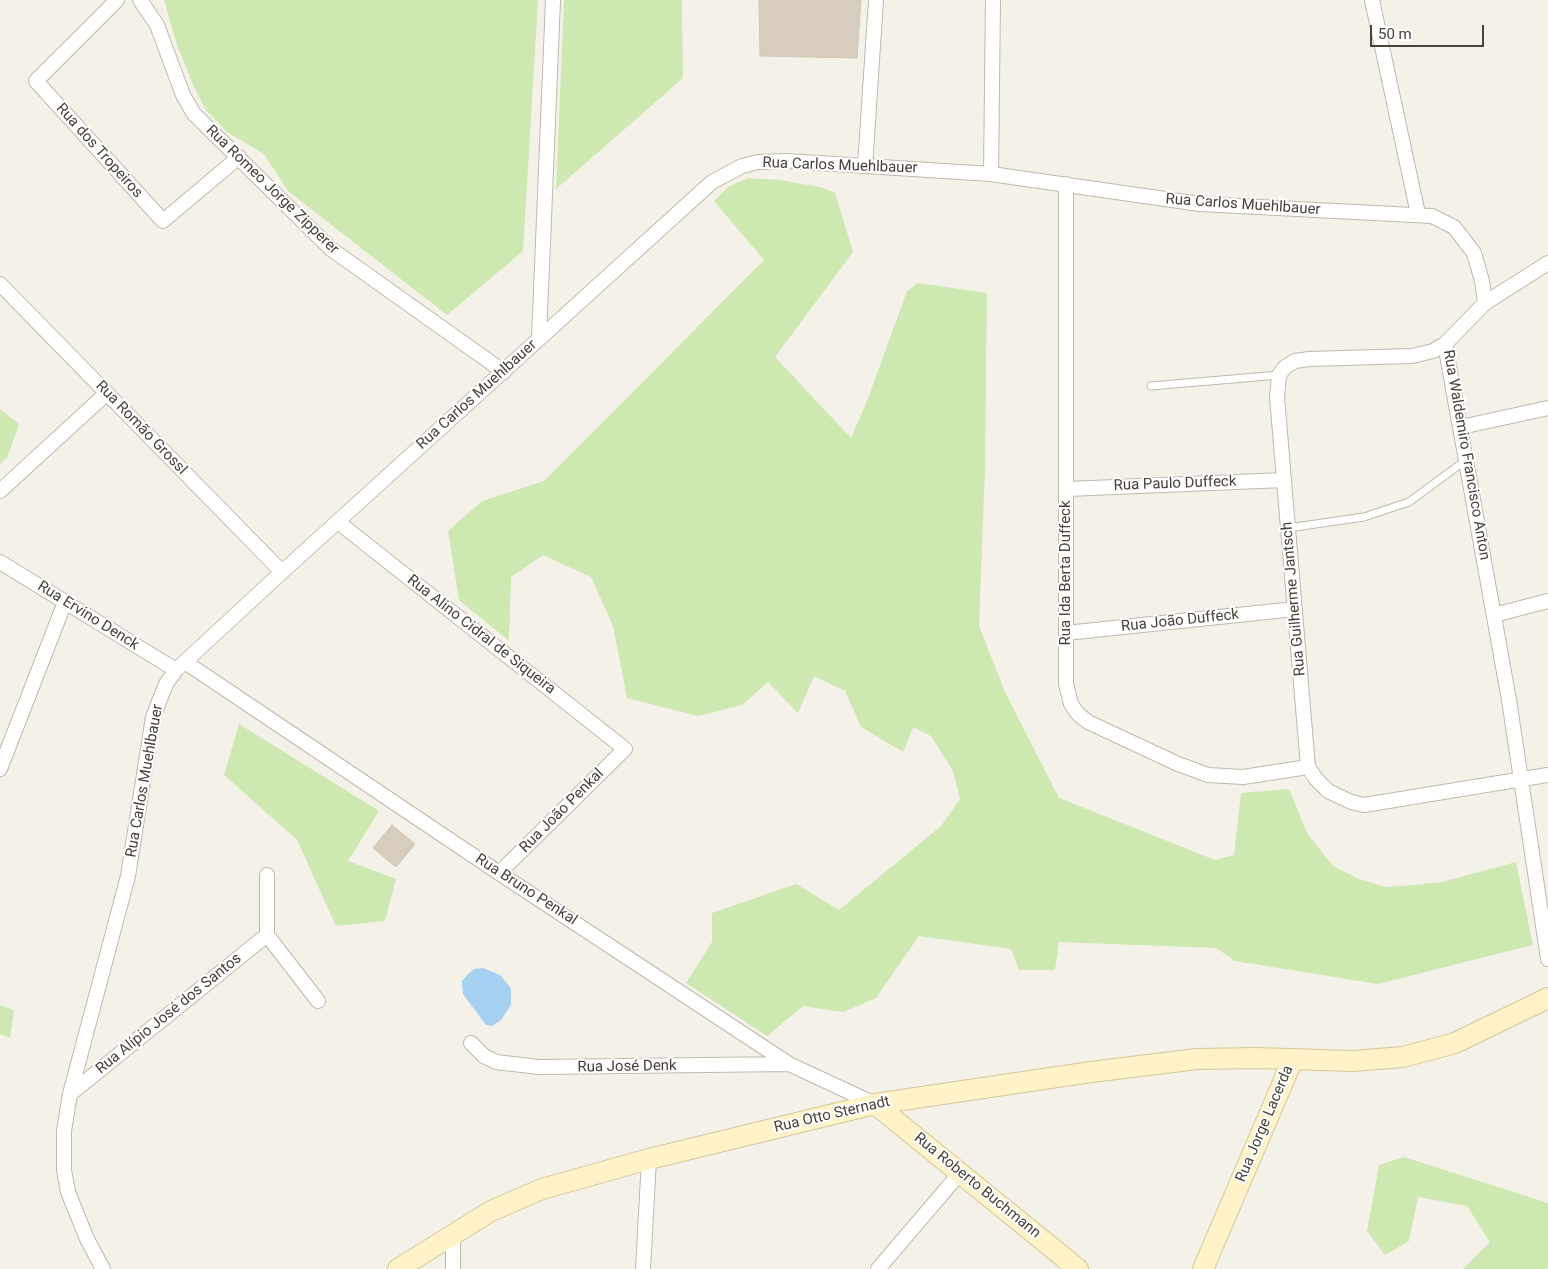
<!DOCTYPE html>
<html>
<head>
<meta charset="utf-8">
<style>
	body { margin:0 }
	#map { position:relative; width:1548px; height:1269px; overflow:hidden; background:#f4f1e9; font-family:Roboto,sans-serif }
	canvas { display:block }
	.scale { position:absolute; left:1370px; top:25px; width:114px; height:22px; box-sizing:border-box; border:2px solid #484237; border-top:0; padding-left:6px; font-size:15px; line-height:18px; white-space:nowrap; color:#484237; -webkit-text-stroke:4px #fff; paint-order:stroke }
</style>
</head>
<body>
<div id="map">
<canvas width="1548" height="1269"></canvas>
<div class="scale">50 m</div>
</div>
<script>
const g = document.querySelector('canvas').getContext('2d');
g.lineJoin = 'round';
function fill(path, color) { g.fillStyle = color; g.fill(path, 'evenodd'); }
const shape = rows => new Path2D(rows.map(r => 'M' + r).join(''));
function stroke(path, color, width, dash) { g.strokeStyle = color; g.lineWidth = width; g.lineCap = dash ? 'butt' : 'round'; g.setLineDash(dash || []); g.stroke(path); }
function label(font, color, halo, rows, align = 'center') {
  g.font = font + ' Roboto,sans-serif'; g.lineWidth = 4; g.setLineDash([]); g.textBaseline = 'middle'; g.strokeStyle = halo; g.fillStyle = color; for (const [text, x, y, turn = 0] of rows) {
    g.save(); g.translate(x, y); g.rotate((+turn || 0) * Math.PI / 180); g.textAlign = isNaN(turn) ? turn : align; if (halo) g.strokeText(text, 0, 0); g.fillText(text, 0, 0); g.restore();
  }
}
fill(shape([
	[164,0,538,0,523,251,447,315,288,191,264,154,227,132,206,110,193,85,177,45],
	[564,0,682,0,683,78,556,189],
	[748,178,779,180,820,187,835,193,853,252,775,357,851,438,867,401,907,291,918,283,987,293,985,467,979,626,1005,692,1059,798,1215,860,1234,855,1241,793,1289,789,1307,833,1333,866,1359,879,1385,887,1413,885,1442,882,1516,862,1533,945,1378,984,1235,961,1216,948,1059,942,1055,970,1019,970,1011,949,919,936,876,998,843,1012,803,1006,767,1036,686,983,712,942,712,913,796,884,839,910,941,826,960,799,953,771,931,736,913,727,903,752,861,727,845,691,814,676,798,713,768,682,742,705,698,716,627,698,613,626,591,577,543,555,511,577,509,641,459,600,448,531,482,501,544,481,764,260,714,201,728,187],
	[0,409,19,424,7,458,0,464],
	[239,724,379,811,348,861,396,879,385,921,336,926,297,840,224,775],
	[0,1005,14,1010,10,1038,0,1034],
	[1404,1157,1548,1203,1548,1269,1463,1269,1490,1242,1467,1206,1418,1197,1409,1241,1385,1255,1367,1231,1379,1165]
]), '#cee8b2');
fill(shape([
	[483,968,500,975,511,988,511,1005,501,1020,492,1026,486,1025,463,994,462,981,468,974,474,969]
]), '#a6d0f0');
const building = shape([
	[759,0,861,0,857,58,760,56,759,0],
	[392,825,415,844,396,867,373,848,392,825]
]);
fill(building, '#d6cdbe');
stroke(building, '#d0c5b1', 1);
const lane = shape([
	[1151,386,1279,375],
	[1288,528,1364,517,1409,502,1466,460]
]);
const street = shape([
	[117,0,36,81,163,221,239,157],
	[140,0,157,25,183,95,194,114,331,249,504,372],
	[1372,0,1418,214],
	[865,166,876,0],
	[991,174,993,0],
	[1066,184,1066,684,1071,704,1078,714,1088,722,1178,764,1208,775,1243,777,1308,767],
	[1548,263,1485,303,1445,344,1509,700,1548,959],
	[0,284,282,572],
	[539,339,553,0],
	[1445,344,1433,351,1412,356,1309,359,1295,361,1285,367,1279,375,1277,397,1308,767,1316,779,1328,791,1351,802,1364,805,1548,775],
	[1461,427,1548,408],
	[1067,489,1284,480],
	[0,491,107,393],
	[338,522,625,749,499,873],
	[0,562,176,670],
	[1494,615,1548,601],
	[1066,633,1295,609],
	[185,662,499,873,789,1064,875,1104],
	[0,769,65,602],
	[267,875,267,935,318,1001],
	[471,1043,484,1056,496,1062,539,1067,789,1064],
	[70,1094,267,935],
	[103,1269,87,1239,68,1192,64,1170,64,1131,70,1094,128,876,153,717,166,684,176,670,282,572,712,182,742,166,758,162,787,161,991,174,1200,204,1432,216,1454,227,1474,253,1482,281,1485,303],
	[453,1269,453,1234],
	[643,1269,649,1159],
	[878,1269,960,1173]
]);
const secondary = shape([
	[875,1104,1078,1269],
	[398,1269,491,1211,542,1189,649,1159,875,1104,1091,1072,1197,1059,1256,1058,1353,1061,1403,1057,1455,1043,1548,998],
	[1203,1269,1293,1059]
]);
stroke(lane, '#c0b9ab', 9);
stroke(street, '#c0b9ab', 16);
stroke(secondary, '#d3c699', 22);
stroke(lane, '#fff', 7);
stroke(street, '#fff', 14);
stroke(secondary, '#fef2c9', 20);
label('15px', '#484237', '#fff', [
	["Rua dos Tropeiros",99,151,48],
	["Rua Carlos Muehlbauer",840,166,2],
	["Rua Romeo Jorge Zipperer",272,190,44],
	["Rua Carlos Muehlbauer",1243,205,4],
	["Rua Carlos Muehlbauer",477,395,-42],
	["Rua Romão Grossl",141,428,46],
	["Rua Waldemiro Francisco Anton",1466,455,80],
	["Rua Paulo Duffeck",1175,484,-2],
	["Rua Ida Berta Duffeck",1066,573,-90],
	["Rua Guilherme Jantsch",1294,599,-95],
	["Rua Ervino Denck",88,616,32],
	["Rua João Duffeck",1180,621,-6],
	["Rua Alino Cidral de Siqueira",481,635,38],
	["Rua Carlos Muehlbauer",145,781,-80],
	["Rua João Penkal",562,811,-45],
	["Rua Bruno Penkal",526,890,33],
	["Rua Alípio José dos Santos",169,1014,-39],
	["Rua José Denk",627,1067,-1],
	["Rua Otto Sternadt",832,1115,-13],
	["Rua Jorge Lacerda",1265,1124,-67],
	["Rua Roberto Buchmann",977,1186,39]
]);
</script>
</body>
</html>
